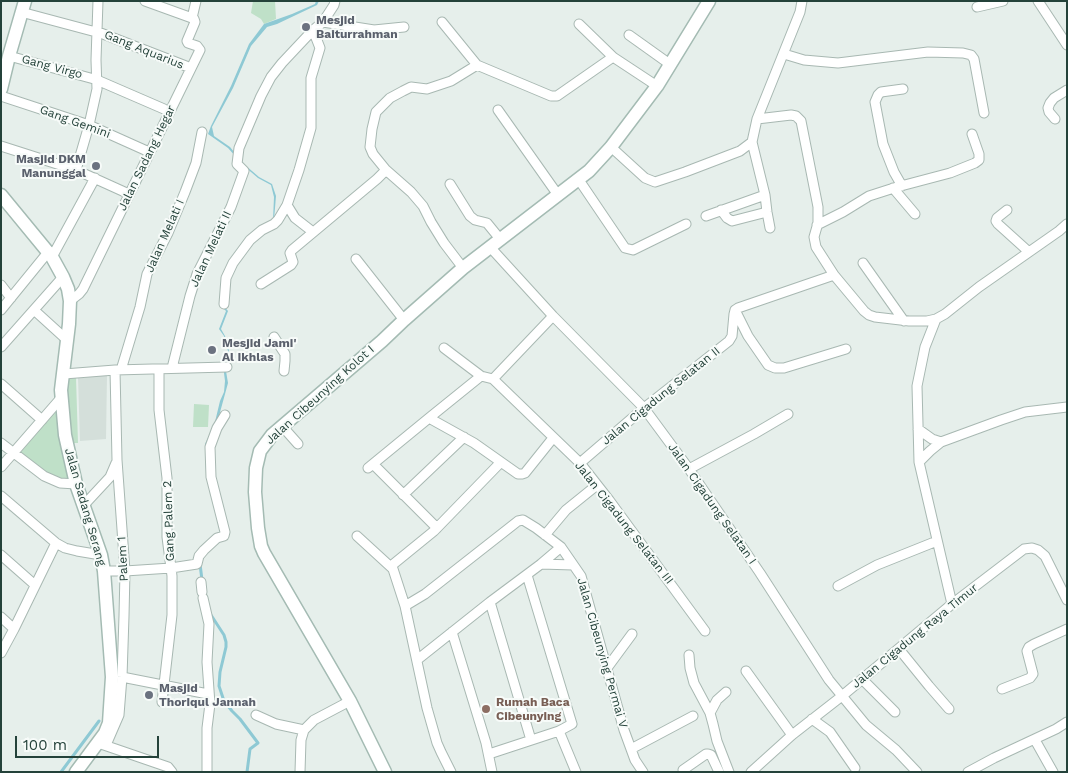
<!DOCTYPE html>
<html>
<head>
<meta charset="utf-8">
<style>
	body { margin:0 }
	#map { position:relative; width:1068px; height:773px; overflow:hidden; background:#e6efeb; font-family:"Work Sans",sans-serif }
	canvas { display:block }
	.frame { position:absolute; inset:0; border:2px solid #24423a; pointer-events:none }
	.scale { position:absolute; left:15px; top:736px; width:144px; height:22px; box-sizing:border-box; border:2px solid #24423a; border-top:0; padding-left:6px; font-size:15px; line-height:18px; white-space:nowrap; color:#24423a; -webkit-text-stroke:4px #f7fbf9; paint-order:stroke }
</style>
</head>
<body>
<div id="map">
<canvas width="1068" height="773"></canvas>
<div class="frame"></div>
<div class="scale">100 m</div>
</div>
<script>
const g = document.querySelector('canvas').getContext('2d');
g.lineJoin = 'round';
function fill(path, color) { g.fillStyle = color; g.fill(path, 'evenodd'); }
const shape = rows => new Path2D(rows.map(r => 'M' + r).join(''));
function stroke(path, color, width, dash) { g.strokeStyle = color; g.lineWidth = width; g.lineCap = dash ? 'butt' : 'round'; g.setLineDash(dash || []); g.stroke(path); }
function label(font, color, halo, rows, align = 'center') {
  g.font = font + ' "Work Sans",sans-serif'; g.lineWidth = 4; g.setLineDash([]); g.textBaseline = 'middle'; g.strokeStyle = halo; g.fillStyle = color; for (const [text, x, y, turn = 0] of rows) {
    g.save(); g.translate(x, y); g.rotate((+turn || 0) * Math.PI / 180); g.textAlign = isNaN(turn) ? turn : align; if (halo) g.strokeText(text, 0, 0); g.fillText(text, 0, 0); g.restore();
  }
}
fill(shape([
	[107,375,106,439,80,441,78,378]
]), '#d4dfda');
fill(shape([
	[253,1,275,1,276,19,264,24,261,19,251,13],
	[76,377,78,443,71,443,65,416,67,378],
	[60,404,73,481,61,481,47,476,16,452],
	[194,404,209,405,208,427,193,427]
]), '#bfe0c8');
fill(shape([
	[316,1,319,1,317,5,277,24,267,27,251,46,233,88,212,127,214,136,230,147,245,165,259,177,272,184,276,196,274,220,253,234,233,260,224,277,222,304,228,311,221,329,225,336,229,351,230,357,225,365,228,383,216,427,207,445,209,469,222,527,223,536,209,552,206,550,217,539,220,533,206,470,205,444,214,426,220,401,224,392,225,381,223,365,228,356,228,351,224,336,219,329,226,311,220,305,223,276,231,259,253,233,273,220,274,197,271,185,258,178,244,166,228,148,208,134,211,126,231,86,249,44,264,24,292,14,315,4]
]), '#8ec9d4');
stroke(shape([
	[200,564,202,580],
	[211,615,224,635,226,642,226,647,220,672,219,686,224,701,232,711,240,719,258,743,250,749,247,772],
	[61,772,99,721]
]), '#8ec9d4', 3);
const street = shape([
	[145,1,192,18],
	[1038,1,1067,45],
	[977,7,1003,1],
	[21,12,96,32],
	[192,18,196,1],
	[323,22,374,30,404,27],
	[442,22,477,65],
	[579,24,613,57],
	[98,32,191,68],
	[629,35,671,65],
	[784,54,804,60,838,63,928,52,963,53,971,55,974,59,984,113],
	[9,56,94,79],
	[97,80,164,109],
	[1,96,89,125,147,151],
	[498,110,558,195],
	[757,119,791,115,796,116,801,121,818,207,818,223,814,237,816,247,834,275,864,311,869,315,875,317,909,321,927,321,936,319],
	[1055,119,1049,112,1048,108,1050,103,1054,98,1067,90],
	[752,142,765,195,767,212,770,228],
	[1,146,76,170,129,194],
	[611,147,645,178,655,182,685,172,740,151,752,142,757,119,800,12,802,1],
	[76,170,89,125,97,89,96,60,98,1],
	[386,170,373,154,370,147,372,129,376,112,390,98,403,91,411,87,427,89,451,81,477,65,551,96,557,96,613,57,657,86],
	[579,180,625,248,633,250,686,224],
	[450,184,470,216,475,220,487,223,500,239],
	[902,186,894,172,883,144,875,102,878,95,881,92,903,89],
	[893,188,915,214],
	[287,205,295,218,313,232],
	[721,210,727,218,732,221,767,212],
	[1007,210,997,218,996,221,998,224,1029,252],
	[706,216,765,195],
	[817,225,843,212,869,196,897,187,950,173,975,163,979,160,979,154,972,134],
	[490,247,553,316,644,408,689,469,760,573,829,680,866,725,896,750,917,772],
	[52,257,95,178],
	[356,259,404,320],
	[863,263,904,321],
	[261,284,291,265,293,262,290,253,292,250,377,179,386,170,411,192,423,206,431,222,444,243,463,268],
	[1,285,11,298],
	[70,301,79,294,83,289,200,50,197,46,188,43,187,41,195,22,194,19,192,18],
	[224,304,226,278,233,263,250,240,262,230,274,224,278,220,287,205,299,170,311,128,311,78,320,48,313,30],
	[1,310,49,251],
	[34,310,67,340],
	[735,310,748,336,768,365,775,368,784,368,846,349],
	[274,337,285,354,285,361,284,371],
	[1,347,63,277],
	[444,348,481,376,493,379,580,463,609,500,705,631],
	[172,368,190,296,197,274,231,207,244,171,237,164,239,148,261,96,271,77,282,63,313,30,323,22,334,5,335,1],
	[159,369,159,410,167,478,167,537,172,576,172,615,162,702],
	[121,370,140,307,147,274,168,233,185,192,196,163,202,132],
	[64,374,115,370,227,367],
	[493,379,553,316],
	[1,384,42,420],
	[429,418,474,443,518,474,522,474,525,473,553,438],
	[282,426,298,444],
	[918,429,932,439,941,442],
	[1,443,44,476,60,483,76,484],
	[919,462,930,451,941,442,1001,420,1025,412,1067,407],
	[580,463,644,408,729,341,732,336,734,314,735,310,738,308,834,275],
	[373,464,437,528],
	[1,467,61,398],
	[368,468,429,418,481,376],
	[689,469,754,434,788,414],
	[403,495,464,437],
	[1,496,56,543,65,548,77,551,101,555],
	[84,505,110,477,116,463],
	[545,535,566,510,597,485],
	[357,536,393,569,405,606,427,708,437,743,441,752,451,772],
	[1,555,35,585],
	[541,564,573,565],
	[391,566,434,531,501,462],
	[104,571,125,571,171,568,197,564,199,556,204,550,217,538,224,536,225,532,211,477,210,447,217,428,225,415],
	[201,582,202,592],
	[838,586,877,565,937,541],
	[203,598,209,624,207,662,210,704,207,728,207,772],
	[490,602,531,740],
	[952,604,919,462,917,386,925,347,936,319,945,314,979,287,1059,231,1067,224],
	[405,606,425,594,518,521,523,520,536,528,561,547,581,576,624,730,635,760,643,772],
	[1,617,14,629],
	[452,632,486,743,492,772],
	[899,649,929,686,949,709],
	[1,653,14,629,56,543],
	[689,655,690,668,694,683,710,713,713,724,717,741,729,772],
	[417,660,490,602,541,564,561,547],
	[607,668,632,634],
	[746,671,792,735],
	[122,677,208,694],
	[862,679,895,712],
	[1002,689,1030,678,1033,674,1027,651,1029,647,1034,644,1067,629],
	[710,713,717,700,726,692],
	[256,715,276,724,304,730],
	[812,719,830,732,855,768],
	[559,731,576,772],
	[1035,740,1053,772],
	[101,744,168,767,172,772],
	[106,745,119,715,122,677,124,616,125,571,117,460,115,370],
	[631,749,693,716],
	[489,754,559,731,572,724,527,575],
	[683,770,706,754,708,754,711,755,719,772],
	[300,772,301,740,304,730,314,720,350,701],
	[751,772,792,735,842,696,952,604,1024,549,1032,548,1038,550,1045,556,1067,600],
	[968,772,994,758,1056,729,1067,722]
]);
const secondary = shape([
	[1,89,9,56,25,1],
	[1,195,52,257,63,277,68,289,70,301,69,324,61,390,65,435,76,484,101,555,104,571,112,677,109,723,105,733,76,772],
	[385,772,350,701,264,553,261,546,258,528,255,492,256,468,260,451,272,435,382,341,404,320,463,268,589,171,611,147,657,86,709,1]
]);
stroke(street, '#a8b8b2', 11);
stroke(secondary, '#a4bbb3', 15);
stroke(street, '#fff', 9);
stroke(secondary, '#fff', 12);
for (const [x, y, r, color] of [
	[306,27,5,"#6b7280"],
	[96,166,5,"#6b7280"],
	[212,350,5,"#6b7280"],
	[149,695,5,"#6b7280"],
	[486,709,5,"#8d6e63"]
]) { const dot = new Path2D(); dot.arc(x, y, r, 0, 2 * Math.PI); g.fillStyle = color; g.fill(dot); stroke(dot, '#f7fbf9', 2); }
label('bold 12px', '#5b616d', '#f7fbf9', [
	["Mesjid",316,20],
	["Baiturrahman",316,34],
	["Masjid DKM",86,159,"right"],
	["Manunggal",86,173,"right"],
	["Mesjid Jami'",222,343],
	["Al Ikhlas",222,357],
	["Masjid",159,688],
	["Thoriqul Jannah",159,702]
], 'left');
label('12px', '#24423a', '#f7fbf9', [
	["Gang Aquarius",144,50,22],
	["Gang Virgo",52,67,15],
	["Gang Gemini",75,122,20],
	["Jalan Sadang Hegar",147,158,-64],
	["Jalan Melati I",165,236,-66],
	["Jalan Melati II",211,249,-65],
	["Jalan Cibeunying Kolot I",320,395,-42],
	["Jalan Cigadung Selatan II",661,396,-39],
	["Jalan Cigadung Selatan I",712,504,55],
	["Jalan Sadang Serang",85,507,74],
	["Gang Palem 2",169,521,-92],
	["Jalan Cigadung Selatan III",624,523,52],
	["Palem 1",123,559,-93],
	["Jalan Cigadung Raya Timur",915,636,-39],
	["Jalan Cibeunying Permai V",602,653,74]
]);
label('bold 12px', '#785e54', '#f7fbf9', [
	["Rumah Baca",496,702],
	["Cibeunying",496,716]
], 'left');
</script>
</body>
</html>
